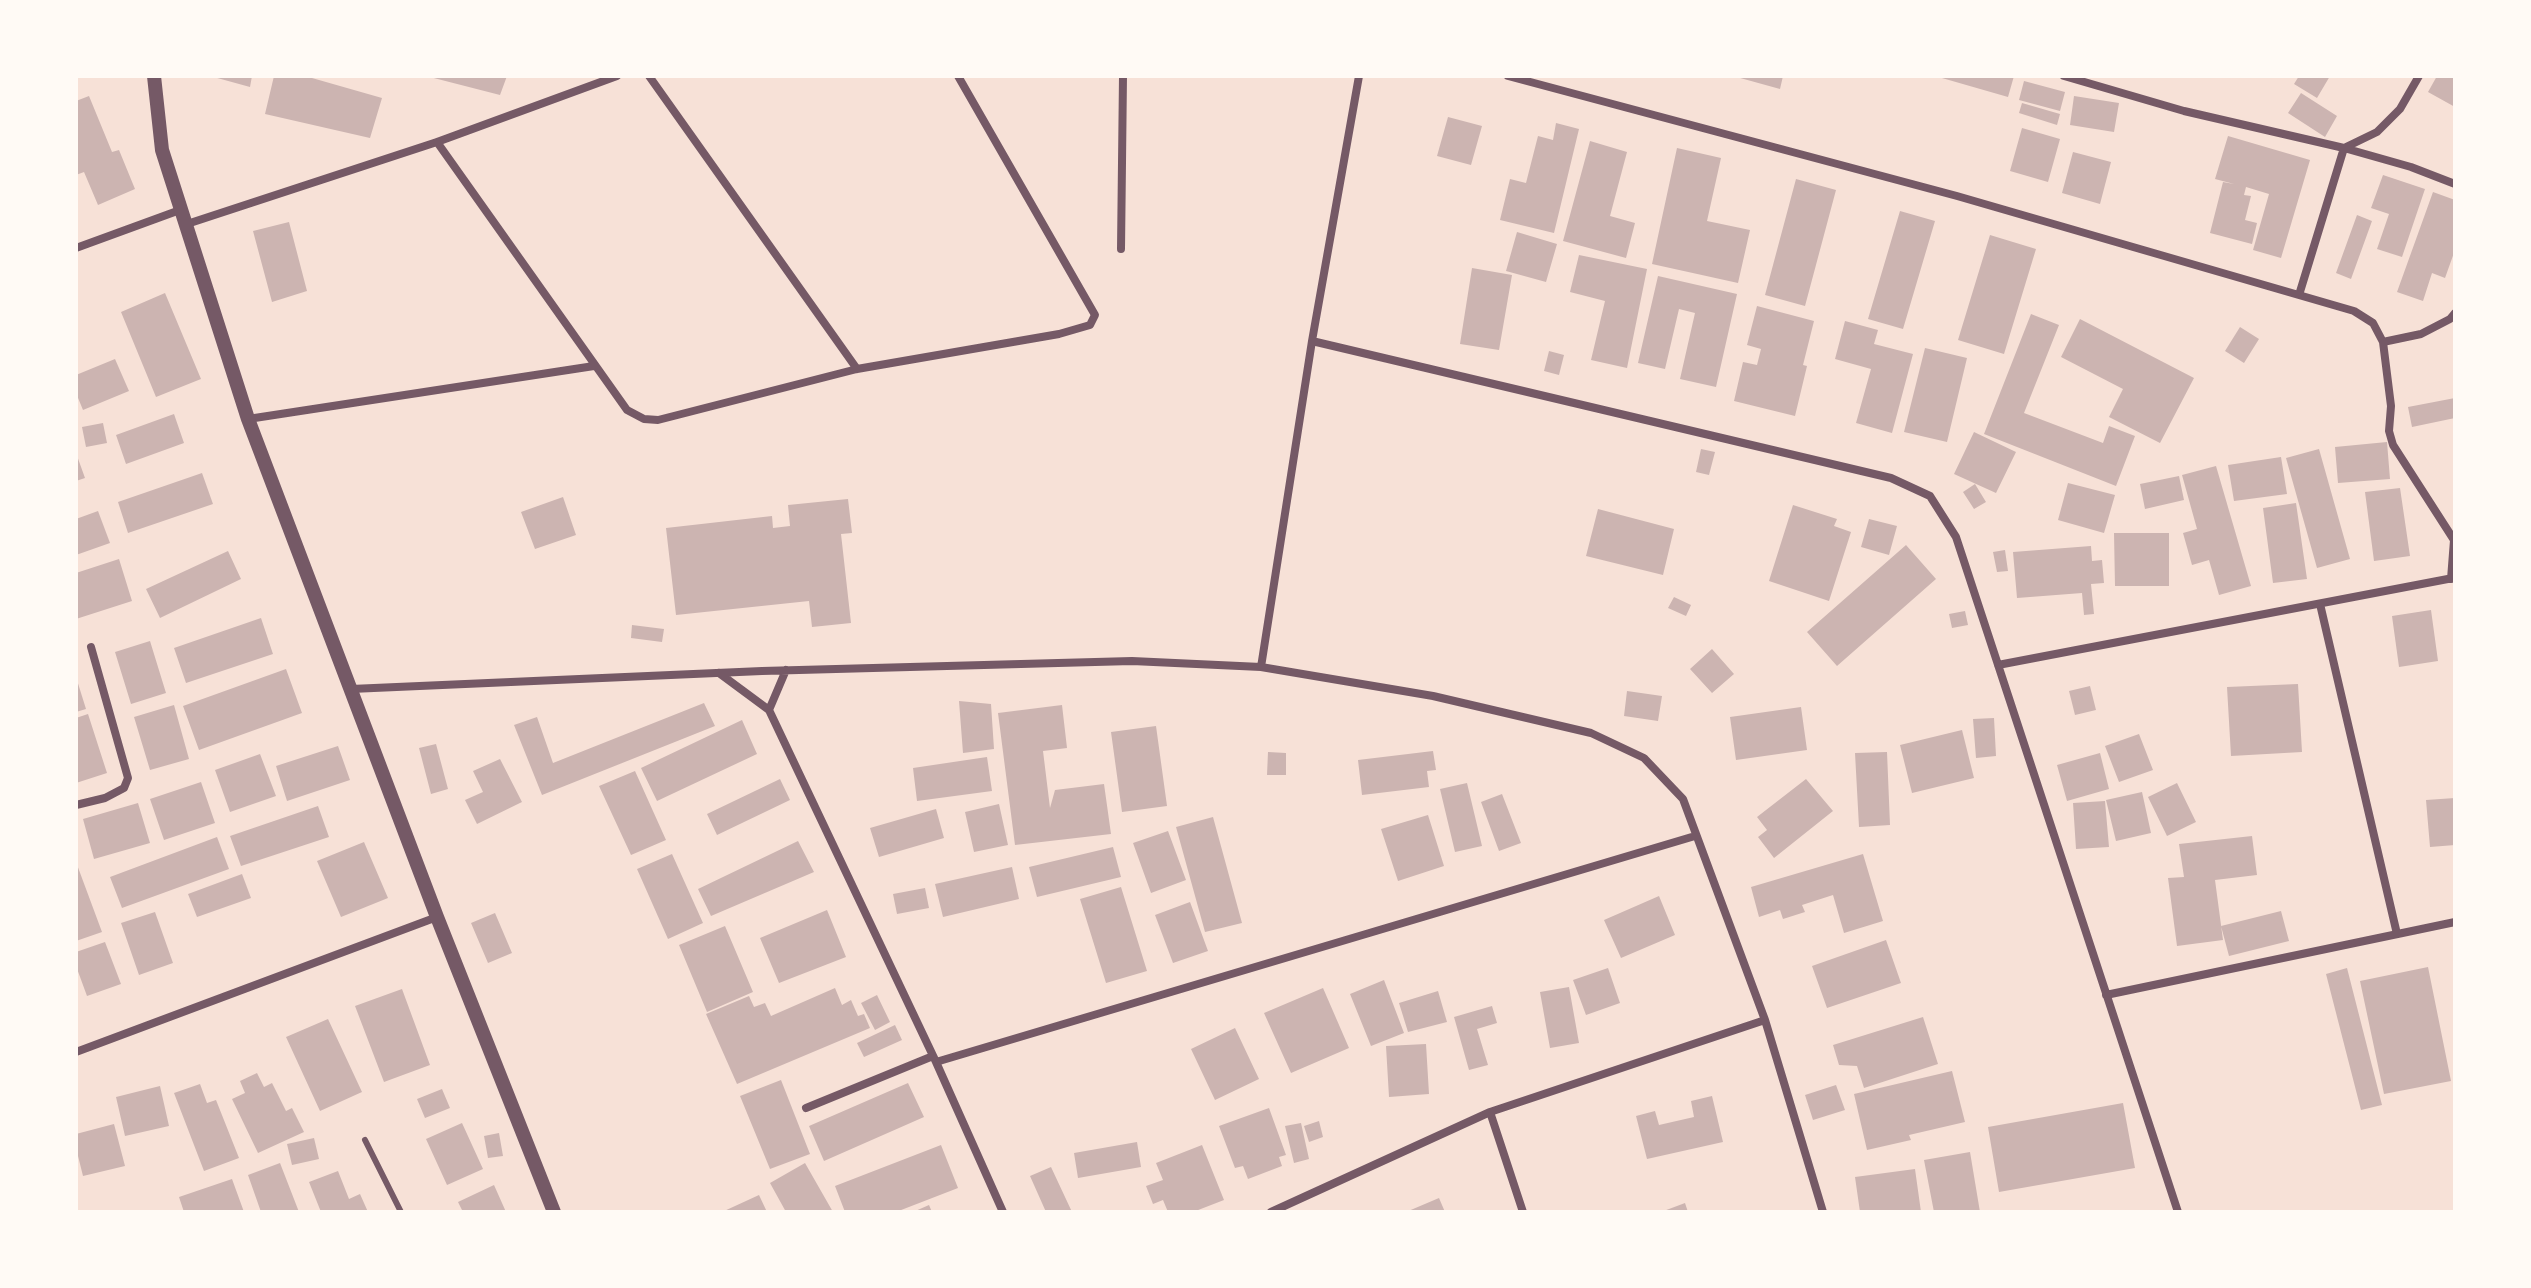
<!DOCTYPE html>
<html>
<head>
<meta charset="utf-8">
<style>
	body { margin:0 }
	#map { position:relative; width:2531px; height:1288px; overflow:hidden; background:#f7e1d7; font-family:"DM Sans",sans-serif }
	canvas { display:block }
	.frame { position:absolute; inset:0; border:78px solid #fffaf5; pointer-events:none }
</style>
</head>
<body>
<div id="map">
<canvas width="2531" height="1288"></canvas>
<div class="frame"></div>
</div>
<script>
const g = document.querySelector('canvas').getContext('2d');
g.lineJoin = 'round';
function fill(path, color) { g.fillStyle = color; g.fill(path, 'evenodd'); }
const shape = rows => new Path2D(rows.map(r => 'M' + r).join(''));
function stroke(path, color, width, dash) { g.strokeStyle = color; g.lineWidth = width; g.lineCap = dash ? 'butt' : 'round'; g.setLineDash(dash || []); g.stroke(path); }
fill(shape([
	[210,76,252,76,250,87],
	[274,76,305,76,382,98,370,138,265,114],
	[426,76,507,76,500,95],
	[1733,76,1783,76,1780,89],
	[1935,76,2014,76,2008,97],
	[2299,76,2330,76,2317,98,2294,84],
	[2437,76,2455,76,2455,107,2428,92],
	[2024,81,2065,92,2060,111,2019,100],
	[2301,93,2337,116,2325,137,2288,113],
	[89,96,112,152,119,150,135,189,98,205,84,172,76,175,76,101],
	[2074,96,2119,103,2114,132,2070,125],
	[2022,103,2060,114,2057,125,2019,113],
	[1448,117,1482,126,1471,165,1437,156],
	[1556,123,1579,129,1554,233,1500,220,1510,179,1526,183,1538,136,1553,140],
	[2022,128,2060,139,2048,182,2010,171],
	[2228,136,2310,160,2281,258,2253,250,2269,194,2246,187,2244,195,2251,196,2245,220,2257,223,2252,244,2210,233,2223,182,2234,184,2215,179],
	[1590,141,1627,152,1610,216,1635,223,1626,258,1563,241],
	[1677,148,1721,158,1707,221,1750,230,1738,283,1652,264],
	[2073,152,2111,162,2100,204,2062,193],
	[2383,175,2425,189,2402,257,2377,249,2389,214,2371,208],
	[1796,179,1836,190,1805,306,1765,295],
	[2433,192,2455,200,2455,250,2445,278,2432,273,2423,301,2397,292],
	[1900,211,1935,221,1903,329,1868,319],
	[2357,215,2372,221,2351,279,2336,273],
	[289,222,307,291,272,302,253,231],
	[1517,232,1557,244,1546,282,1506,271],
	[1990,235,2036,249,2004,354,1958,340],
	[1579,255,1647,269,1627,368,1591,360,1605,301,1570,292],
	[1472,268,1512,275,1499,350,1460,344],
	[1658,276,1737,294,1716,387,1680,379,1695,313,1679,309,1665,369,1638,363],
	[165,293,201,379,156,397,121,312],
	[1757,306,1814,321,1803,365,1807,366,1795,416,1734,401,1743,362,1757,365,1761,349,1747,345],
	[2031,314,2059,325,2024,413,2103,443,2109,426,2135,436,2116,486,1984,434],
	[2080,319,2194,378,2160,443,2109,417,2123,389,2061,357],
	[1845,321,1878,330,1874,344,1913,354,1892,433,1856,423,1871,369,1835,359],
	[2240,327,2259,339,2244,363,2225,351],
	[1925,348,1967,358,1947,442,1904,432],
	[1549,351,1564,355,1559,375,1544,371],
	[115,359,129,391,83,410,76,393,76,375],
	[2455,398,2455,418,2412,427,2408,407],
	[174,414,184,443,126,464,116,435],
	[103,423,107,443,86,447,82,427],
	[1974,432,2016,452,1996,493,1954,474],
	[2387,442,2390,479,2338,483,2335,447],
	[1701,449,1715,452,1709,475,1696,472],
	[2319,449,2350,559,2317,568,2286,458],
	[76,453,85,478,76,481],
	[2281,457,2287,494,2234,501,2228,465],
	[2216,466,2251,586,2219,595,2209,560,2192,565,2183,533,2197,529,2182,475],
	[202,473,213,504,128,533,118,502],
	[2179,476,2184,500,2145,509,2140,484],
	[2068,483,2115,495,2104,533,2058,520],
	[1975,484,1986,502,1974,509,1963,492],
	[2400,488,2410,556,2374,561,2365,492],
	[563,497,576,535,535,549,521,512],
	[848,499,852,533,841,534,851,623,812,627,809,601,676,615,666,528,772,516,773,528,790,526,788,505],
	[2296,503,2307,579,2273,583,2263,508],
	[1793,505,1837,519,1834,526,1851,532,1829,601,1769,581],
	[1598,509,1674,529,1663,575,1586,556],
	[98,511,110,543,76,555,76,519],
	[1869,519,1897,526,1889,555,1861,547],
	[2114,533,2169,533,2169,586,2115,586],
	[1906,545,1936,579,1837,666,1807,632],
	[2091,546,2092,561,2102,560,2104,583,2091,584,2094,614,2084,615,2082,593,2017,598,2013,552],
	[2005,550,2008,571,1997,572,1993,552],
	[228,551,241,579,160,618,146,589],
	[119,559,132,601,76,619,76,573],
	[1674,597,1691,605,1686,616,1668,608],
	[2431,610,2438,661,2399,667,2392,616],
	[1965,611,1968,625,1952,628,1949,614],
	[261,618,273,654,186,683,174,648],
	[632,625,664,629,662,642,631,638],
	[150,641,166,693,131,704,115,652],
	[1712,649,1734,674,1712,693,1690,669],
	[286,669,302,713,199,750,183,706],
	[76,677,86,709,76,712],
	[2298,684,2302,752,2231,756,2227,687],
	[2090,686,2096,710,2075,715,2069,691],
	[1627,691,1662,696,1658,721,1624,716],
	[959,701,991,704,994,749,963,753],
	[704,703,715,726,542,795,514,725,537,717,553,763],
	[174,705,189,759,150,770,134,717],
	[1062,705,1067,748,1043,751,1050,808,1055,790,1104,784,1111,834,1015,845,998,713],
	[1801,707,1807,750,1736,760,1730,717],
	[88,714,107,773,76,783,76,718],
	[1994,718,1996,756,1976,758,1973,719],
	[742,720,757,754,657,801,641,768],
	[1156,726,1167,806,1122,812,1111,732],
	[1962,730,1974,778,1912,793,1900,745],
	[2139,734,2153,770,2119,782,2105,746],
	[436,744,448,789,431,794,419,748],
	[338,746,350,780,287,801,276,766],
	[1433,751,1436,770,1427,771,1429,787,1362,795,1358,760],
	[1268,752,1286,753,1286,775,1267,775],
	[1887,752,1890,825,1859,827,1855,753],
	[2100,753,2109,789,2067,801,2057,765],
	[260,754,276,796,230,812,215,770],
	[987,757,992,791,917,801,913,768],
	[500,759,522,802,477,824,465,800,483,792,473,771],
	[635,771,666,840,631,855,599,786],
	[780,779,790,800,717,835,707,814],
	[1806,779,1833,811,1774,858,1758,837,1767,830,1757,817],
	[201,782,215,823,164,840,150,799],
	[1467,783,1482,846,1455,852,1440,789],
	[2177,783,2196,822,2167,836,2148,797],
	[2142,792,2151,833,2116,841,2106,800],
	[1502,794,1521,843,1499,851,1481,802],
	[2455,798,2455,845,2430,847,2426,800],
	[2105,801,2109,847,2076,849,2073,803],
	[138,803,150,843,94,859,83,819],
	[999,804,1008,845,974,852,965,812],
	[318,806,329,837,241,866,230,836],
	[936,809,944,838,879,857,870,828],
	[1428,815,1444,866,1398,881,1381,829],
	[1213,817,1242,923,1205,932,1176,827],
	[1168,831,1186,880,1151,893,1133,843],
	[2252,836,2257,875,2215,880,2223,940,2177,946,2168,878,2184,877,2179,844],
	[217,837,229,869,122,908,110,877],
	[798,841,814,872,711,916,698,889],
	[364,842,388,898,341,917,317,861],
	[1113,847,1121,877,1037,897,1029,867],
	[672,854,703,923,668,939,637,869],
	[1863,854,1883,921,1844,933,1833,895,1802,905,1805,912,1783,919,1780,910,1759,917,1751,887],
	[76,862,102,932,76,941],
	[1012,867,1019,899,943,917,935,884],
	[242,874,251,898,197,917,188,894],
	[1121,887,1147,971,1106,983,1080,899],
	[925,888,929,908,897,914,893,894],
	[1659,896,1675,935,1621,958,1604,920],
	[1190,902,1208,951,1173,963,1155,915],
	[827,910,846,957,779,983,760,938],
	[2281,911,2289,941,2229,956,2221,926],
	[155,912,173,963,139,975,121,923],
	[495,913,512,953,488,963,471,923],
	[725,926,753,992,707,1012,679,945],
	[1886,940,1901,983,1827,1008,1812,966],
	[105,942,121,984,87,996,76,966,76,952],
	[2428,967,2451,1081,2384,1094,2360,981],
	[1608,968,1620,1003,1586,1015,1573,980],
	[2347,968,2382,1105,2361,1110,2326,974],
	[1384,980,1404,1033,1371,1046,1350,994],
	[1569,987,1579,1043,1550,1048,1540,992],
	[835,988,842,1005,851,1000,858,1016,864,1014,870,1028,737,1084,706,1014,749,996,754,1007,765,1003,771,1016],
	[1323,988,1349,1048,1291,1073,1264,1013],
	[402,989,430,1065,384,1082,355,1006],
	[1438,991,1447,1022,1408,1032,1399,1003],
	[877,995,890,1022,875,1030,861,1003],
	[1492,1006,1497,1023,1477,1029,1488,1065,1469,1070,1454,1017],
	[1923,1017,1938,1064,1864,1088,1857,1066,1839,1065,1833,1045],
	[328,1019,362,1092,320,1111,286,1037],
	[895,1025,902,1040,864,1057,857,1043],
	[1235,1028,1259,1079,1215,1100,1191,1049],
	[1426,1044,1429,1094,1389,1097,1386,1046],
	[1952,1071,1965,1122,1909,1135,1911,1140,1867,1150,1854,1094],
	[257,1073,264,1087,272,1083,286,1111,292,1108,304,1132,258,1153,232,1099,245,1093,240,1081],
	[781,1080,810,1154,770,1169,740,1096],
	[908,1083,924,1117,824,1161,809,1126],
	[200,1084,207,1103,216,1100,239,1158,204,1171,174,1093],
	[1836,1085,1845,1110,1813,1120,1805,1095],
	[160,1086,169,1126,125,1136,116,1097],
	[442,1089,450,1108,425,1118,417,1099],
	[1712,1096,1723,1142,1647,1159,1636,1116,1655,1111,1659,1125,1694,1117,1691,1101],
	[2123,1103,2135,1168,1999,1192,1988,1127],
	[1269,1108,1286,1155,1279,1157,1282,1166,1248,1179,1243,1166,1235,1168,1219,1126],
	[1319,1121,1323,1137,1309,1142,1304,1126],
	[462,1123,483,1169,447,1185,426,1139],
	[1301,1123,1309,1159,1294,1163,1285,1126],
	[114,1124,125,1166,83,1176,76,1148,76,1134],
	[499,1133,503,1156,488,1158,484,1136],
	[314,1138,319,1159,292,1165,287,1144],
	[1137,1142,1141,1167,1078,1178,1074,1153],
	[941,1145,958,1188,896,1212,845,1212,835,1186],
	[1202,1145,1224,1200,1193,1212,1168,1212,1163,1200,1153,1204,1146,1186,1163,1180,1156,1163],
	[1970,1152,1980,1212,1934,1212,1924,1160],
	[280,1163,299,1212,261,1212,248,1175],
	[805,1163,833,1212,786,1212,770,1183],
	[1051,1167,1072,1212,1046,1212,1030,1176],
	[1915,1169,1921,1212,1860,1212,1855,1177],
	[338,1171,349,1199,360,1194,368,1212,321,1212,309,1182],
	[232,1179,244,1212,184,1212,179,1197],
	[494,1185,506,1212,463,1212,458,1202],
	[759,1195,767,1212,722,1212],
	[1439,1198,1445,1212,1406,1212],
	[1685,1203,1688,1212,1661,1212],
	[929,1205,932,1212,913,1212]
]), '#ccb4b1');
stroke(shape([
	[365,1140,401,1212]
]), '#755966', 6);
stroke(shape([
	[649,76,857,369],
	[1508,76,1957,196,2354,311,2373,323,2383,342,2391,406,2389,431,2393,445,2454,540,2451,579],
	[2064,76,2184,111,2344,148,2411,167,2455,184],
	[437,142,627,410,644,419,658,420,857,369,1059,334,1090,325,1095,315,958,76],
	[187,224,437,142,617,76],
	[76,248,180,210],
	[1121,249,1123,76],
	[2299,295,2344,148,2377,132,2400,109,2419,76],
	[1312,341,1891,478,1930,496,1956,537,2178,1212],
	[2383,342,2421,334,2450,319,2455,313],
	[248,419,594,366],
	[2320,604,2397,934],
	[1998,665,2453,578],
	[1261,667,1312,341,1359,76],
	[786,670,769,710,936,1062,1003,1212],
	[719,673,769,710],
	[351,689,762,671,1132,661,1261,667,1433,696,1591,733,1644,758,1683,799,1765,1020,1823,1212],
	[76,805,105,798,124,788,128,778,91,647],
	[2106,995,2455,922],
	[76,1052,437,917],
	[936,1062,1695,836],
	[806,1108,933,1056],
	[1490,1112,1523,1212],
	[1271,1212,1490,1112,1765,1020]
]), '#755966', 8);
stroke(shape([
	[154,76,162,150,248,419,437,917,554,1212]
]), '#755966', 14);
</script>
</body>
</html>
